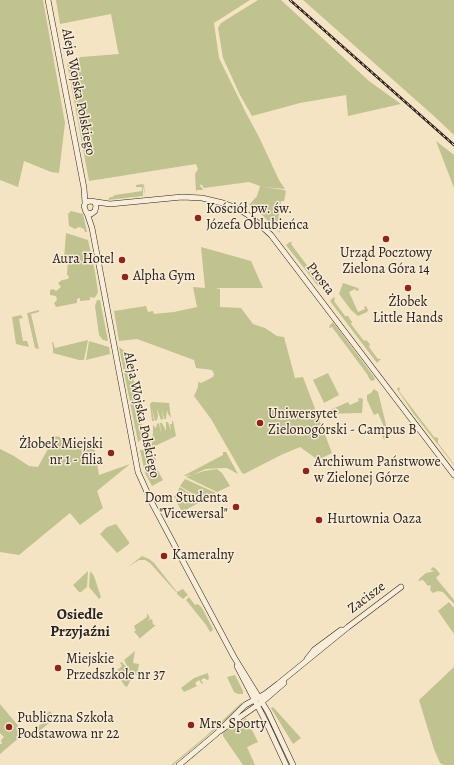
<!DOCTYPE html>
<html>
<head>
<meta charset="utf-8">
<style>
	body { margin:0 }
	canvas { display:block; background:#f4e4c3 }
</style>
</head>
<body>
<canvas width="454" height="765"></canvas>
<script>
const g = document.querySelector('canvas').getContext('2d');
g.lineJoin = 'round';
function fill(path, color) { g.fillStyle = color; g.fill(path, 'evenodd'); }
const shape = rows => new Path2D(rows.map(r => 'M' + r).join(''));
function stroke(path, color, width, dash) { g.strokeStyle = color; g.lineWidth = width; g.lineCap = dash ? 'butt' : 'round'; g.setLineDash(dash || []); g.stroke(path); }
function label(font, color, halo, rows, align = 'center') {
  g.font = font + ' Alegreya,serif'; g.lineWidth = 3; g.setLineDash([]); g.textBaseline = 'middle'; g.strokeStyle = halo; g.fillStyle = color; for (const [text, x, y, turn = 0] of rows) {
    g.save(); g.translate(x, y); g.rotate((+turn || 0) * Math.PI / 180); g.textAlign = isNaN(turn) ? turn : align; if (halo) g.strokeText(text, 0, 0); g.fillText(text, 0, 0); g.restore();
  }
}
fill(shape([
	[0,0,43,0,65,123,59,173,51,172,24,161,18,187,0,180],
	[56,0,250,0,214,23,219,58,246,113,259,137,279,180,285,189,264,187,284,190,286,191,284,201,281,201,278,221,280,233,260,213,249,205,257,196,260,186,249,182,204,188,201,184,200,186,202,188,203,190,197,190,196,192,195,174,198,169,196,164,89,181,67,63,81,57,119,54,118,51,111,14,60,24],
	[258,0,281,0,369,81,401,104,348,116,346,95,300,103,252,116,240,95,223,58,218,28,221,23],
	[303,0,454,0,454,135,435,117],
	[436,141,454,155,454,188],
	[142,184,143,185,144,184,145,196,143,185,143,196,108,200,110,197,112,197,115,195,142,191,142,187,136,187,136,185],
	[71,211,83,214,87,232,85,232,84,229,79,227,75,229,69,226,68,214],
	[66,233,88,240,95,272,98,292,96,296,94,298,90,297,90,300,80,301,80,298,77,299,77,303,56,307,54,303,57,300,56,296,50,295,50,290,53,289,56,291,61,287,58,283,62,280,68,279,69,276,67,275,68,260,64,259],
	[290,242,292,242,291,244,318,280,320,279,322,280,322,283,320,285,318,286,286,245],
	[201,247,251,261,263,288,215,288,220,289,220,307,241,308,253,324,265,328,277,336,284,337,295,378,303,377,332,453,318,460,300,447,281,455,244,474,242,473,211,419,194,396,198,387,198,382,201,383,213,377,214,374,212,370,196,368,194,360,137,339,119,341,114,311,146,306,148,312,153,311,154,314,174,312,197,307,193,287,205,288],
	[343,283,358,288,359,290,357,291,355,289,349,292,358,312,365,309,364,307,366,306,368,310,367,312,358,316,351,310,339,294],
	[334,297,335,299,334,301,345,316,348,316,352,322,351,324,364,341,366,340,370,344,369,347,378,359,381,359,377,363,330,301],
	[97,300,100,300,108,341,103,340,99,335,95,306],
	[39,310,39,312,31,314,39,349,35,348,27,313],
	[21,315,23,318,19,319,23,341,27,341,29,347,16,344,12,317],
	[333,322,374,377,375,379,373,381,370,380,367,374,332,327,329,328,330,325],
	[88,340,84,360,79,360,53,353,53,348,52,342,53,342,55,348],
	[89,341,109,347,110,354,86,360],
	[119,347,130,355,134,382,137,382,138,387,135,389,138,406,141,406,142,411,139,412,143,431,145,432,143,438,138,442],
	[328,373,339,395,324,403,313,380],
	[399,387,400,389,399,391,434,437,438,438,438,443,454,464,454,465,413,413,397,389],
	[374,389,378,392,389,437,384,440,381,432,385,429,378,413,374,415,367,400,367,395,371,393],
	[360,398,363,399,362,413,321,414,348,402,350,405,359,401,358,399],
	[152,402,169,403,171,418,168,414,167,410,166,419,164,419,162,409,163,419,161,420,157,409,158,416,157,420,155,421,152,408,154,421,152,421,150,404],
	[172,421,173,421,176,436,151,448,153,432,153,425,156,428,157,436,156,428,157,424,159,423,161,434,160,423,162,423,166,431,166,422,168,422,171,431,170,424,172,424],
	[55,436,86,443,93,442,99,475,130,464,97,491,103,508,80,525,70,513,19,555,0,552,0,449,14,456,29,466,38,467],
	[145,450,149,453,152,452,156,460,153,462,163,480,152,486,145,473,140,450],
	[223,452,226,452,238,474,227,468,223,468,206,469,192,475,183,476,223,455],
	[217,469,222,473,230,486,217,492,186,477,204,471],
	[185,479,216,493,203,500,180,486],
	[180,487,195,497,202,501,182,512,174,497],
	[116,524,129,542,129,544,117,553,100,534,107,527],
	[142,556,149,559,154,563,177,592,183,589,188,595,183,599,177,594,177,592,176,592,150,563,145,560,139,560,128,567],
	[433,567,436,569,440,574,436,578,454,600,454,604,443,592,438,591,433,593,430,590,431,585,428,586,423,580,418,581,420,578,426,573,435,571,430,570],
	[88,571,87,587,81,592,79,592,73,585],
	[90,572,91,572,94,576,101,597,99,599,89,587],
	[189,597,195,605,198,604,202,608,213,629,212,631,210,632,206,625,186,600],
	[449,602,454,608,454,634,438,611],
	[147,613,150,618,147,621,151,619,153,621,152,622,154,625,156,625,139,639,139,637,134,632,136,630,135,629,134,629,135,628,134,626,147,617],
	[135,651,133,663,139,664,137,675,130,671,124,660],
	[122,662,133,675,127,687,125,686,115,672,122,666,120,663],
	[454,667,454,765,444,765,440,763,434,749,419,700],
	[208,673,209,679,207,680,204,678,201,680,203,683,202,684,199,680,195,683,197,686,184,692,181,688,194,678],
	[235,675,243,691,243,694,238,694,234,692,227,677],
	[241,703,243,704,216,729,173,765,171,765,205,737],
	[0,704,25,734,22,739,20,737,0,754,0,744,2,744,1,740,4,737,0,733],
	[273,707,301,738,293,744,271,708],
	[50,711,55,718,30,739,27,735,44,722,43,717],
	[246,718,258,742,247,747,255,765,243,765,223,736,223,733]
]), '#c0c290');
const secondary = shape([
	[48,0,84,188,85,203],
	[95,203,96,206,95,211,91,214,86,212,84,206,86,202,90,201,110,204,182,197,202,198,223,203,237,208,251,217,271,235,454,475],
	[87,213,92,228,138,472,152,503,234,657,268,712,293,765],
	[307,659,314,650,341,630],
	[237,666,267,724,286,765],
	[220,731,262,702,284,683],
	[179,765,216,734,245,705,265,694,278,684,348,627,401,587]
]);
stroke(secondary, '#2d211b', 6);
stroke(secondary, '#f8edd8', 5);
const rail = shape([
	[290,0,454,145]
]);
stroke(rail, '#2d211b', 2.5);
stroke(rail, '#f8edd8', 1, [3]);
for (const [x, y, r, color] of [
	[198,218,4,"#8f2418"],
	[386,239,4,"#8f2418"],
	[122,260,4,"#8f2418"],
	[125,277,4,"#8f2418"],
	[408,288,4,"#8f2418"],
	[260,423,4,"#8f2418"],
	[111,453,4,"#8f2418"],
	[306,471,4,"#8f2418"],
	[236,507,4,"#8f2418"],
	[319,520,4,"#8f2418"],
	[164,556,4,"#8f2418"],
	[58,668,4,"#8f2418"],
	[191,725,4,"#8f2418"],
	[9,727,4,"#8f2418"]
]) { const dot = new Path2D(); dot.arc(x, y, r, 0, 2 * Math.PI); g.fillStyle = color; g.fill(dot); stroke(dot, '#f8edd8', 1.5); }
label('14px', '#2d211b', '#f8edd8', [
	["Aleja Wojska Polskiego",78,92,79],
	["Prosta",320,279,52],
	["Aleja Wojska Polskiego",141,415,78],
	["Zacisze",367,598,-37]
]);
label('14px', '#2d211b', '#f8edd8', [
	["Kościół pw. św.",206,210],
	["Józefa Oblubieńca",206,226],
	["Urząd Pocztowy",386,254,"center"],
	["Zielona Góra 14",386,270,"center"],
	["Aura Hotel",114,260,"right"],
	["Alpha Gym",133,277],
	["Żłobek",408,303,"center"],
	["Little Hands",408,319,"center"],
	["Uniwersytet",268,415],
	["Zielonogórski - Campus B",268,431],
	["Żłobek Miejski",103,445,"right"],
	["nr 1 - filia",103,461,"right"],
	["Archiwum Państwowe",314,463],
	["w Zielonej Górze",314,479],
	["Dom Studenta",228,499,"right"],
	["\"Vicewersal\"",228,515,"right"],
	["Hurtownia Oaza",327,520],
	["Kameralny",172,556],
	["Miejskie",66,660],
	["Przedszkole nr 37",66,676],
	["Publiczna Szkoła",17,719],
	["Podstawowa nr 22",17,735],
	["Mrs. Sporty",199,725]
], 'left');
label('bold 15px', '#2d211b', '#f8edd8', [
	["Osiedle",80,615],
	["Przyjaźni",80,632]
]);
</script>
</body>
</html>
